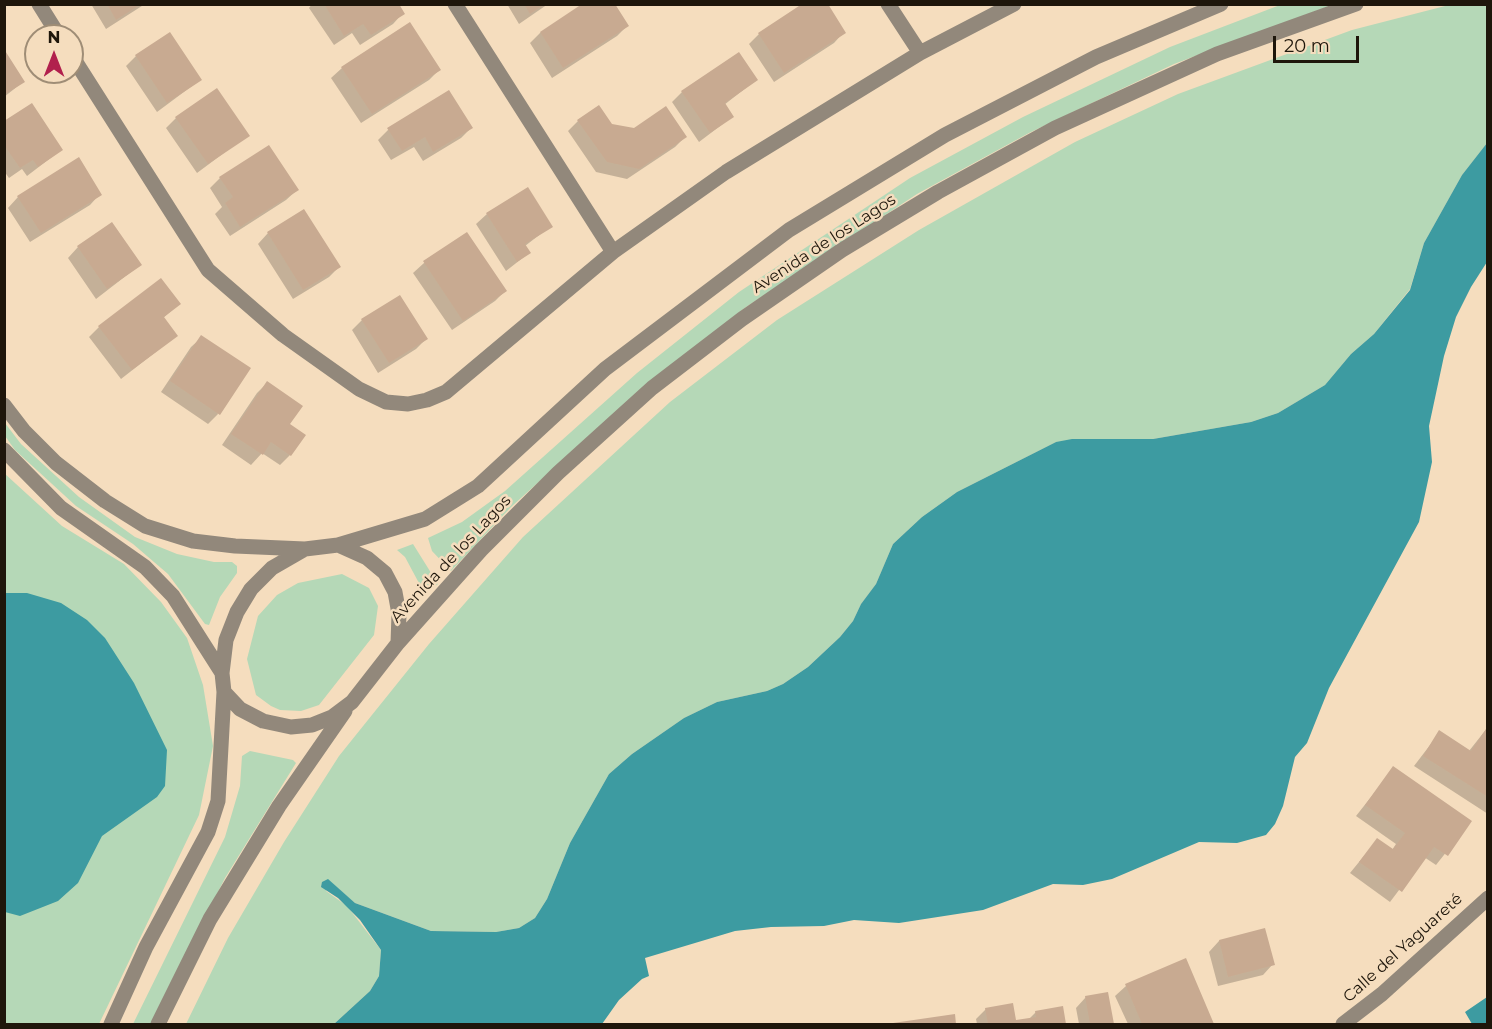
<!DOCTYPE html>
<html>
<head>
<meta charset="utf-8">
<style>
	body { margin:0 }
	#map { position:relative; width:1492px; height:1029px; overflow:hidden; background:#f5ddbe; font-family:Montserrat,sans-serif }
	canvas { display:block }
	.frame { position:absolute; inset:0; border:6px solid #1e160b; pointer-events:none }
	.north { position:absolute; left:24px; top:24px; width:60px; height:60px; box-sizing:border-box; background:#f5ddbe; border:2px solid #9f8d76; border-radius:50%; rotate:0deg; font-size:16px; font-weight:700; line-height:24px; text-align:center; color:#1e160b }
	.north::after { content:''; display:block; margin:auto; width:21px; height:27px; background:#b1204d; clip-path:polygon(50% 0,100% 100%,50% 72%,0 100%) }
	.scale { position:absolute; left:1273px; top:36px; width:86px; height:27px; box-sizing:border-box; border:3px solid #1e160b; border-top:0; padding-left:8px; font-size:18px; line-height:21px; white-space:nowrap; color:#1e160b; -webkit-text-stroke:4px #f5ddbe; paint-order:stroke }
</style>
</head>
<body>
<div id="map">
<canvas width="1492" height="1029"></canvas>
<div class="frame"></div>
<div class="north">N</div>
<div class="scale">20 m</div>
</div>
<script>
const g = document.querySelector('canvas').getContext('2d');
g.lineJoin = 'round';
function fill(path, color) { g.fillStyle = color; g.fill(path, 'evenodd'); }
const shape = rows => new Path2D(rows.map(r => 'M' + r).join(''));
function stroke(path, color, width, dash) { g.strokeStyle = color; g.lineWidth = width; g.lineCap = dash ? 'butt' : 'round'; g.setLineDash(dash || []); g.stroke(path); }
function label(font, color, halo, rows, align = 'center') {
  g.font = font + ' Montserrat,sans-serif'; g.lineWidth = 5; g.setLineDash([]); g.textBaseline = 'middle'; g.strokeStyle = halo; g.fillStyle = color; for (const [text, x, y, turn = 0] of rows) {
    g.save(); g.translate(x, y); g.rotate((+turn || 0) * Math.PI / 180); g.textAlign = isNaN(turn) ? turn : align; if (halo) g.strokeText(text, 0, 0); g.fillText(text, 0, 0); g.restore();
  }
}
fill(shape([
	[1280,5,1332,5,1174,64,1029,133,917,194,746,307,644,387,511,507,451,571,432,551,428,538,462,522,505,491,637,373,739,292,910,178,1023,117,1170,47],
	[1449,5,1487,5,1487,143,1462,175,1424,243,1410,289,1374,334,1351,354,1325,385,1278,413,1251,422,1153,439,1056,442,957,492,922,517,893,544,876,584,861,604,853,621,840,637,808,667,783,684,767,691,717,702,684,718,632,754,609,774,570,843,547,899,535,918,519,928,496,932,431,931,355,903,328,880,326,891,347,906,381,950,379,976,370,991,334,1024,186,1024,228,938,284,842,339,756,429,644,523,537,670,402,777,320,919,230,1075,142,1178,94,1352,30],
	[5,423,21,444,79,497,135,537,177,554,214,562,232,562,237,566,237,573,220,597,209,625,205,624,168,574,133,544,76,506,15,450,5,436],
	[4,473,62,526,124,564,161,602,187,638,203,685,213,746,199,815,99,1024,5,1024],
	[413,544,438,584,430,590,420,585,405,557,397,550],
	[342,574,369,588,378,606,374,635,319,705,301,711,280,710,271,706,256,695,247,659,258,616,277,595,298,583],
	[250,751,293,760,296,763,225,878,152,1024,133,1024,225,837,240,786,242,756]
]), '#b5d8b7');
fill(shape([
	[1487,143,1487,262,1471,287,1456,317,1444,356,1429,426,1432,462,1419,522,1329,688,1307,743,1295,757,1283,806,1275,824,1266,835,1237,843,1199,842,1112,879,1083,885,1053,884,983,910,899,923,854,920,824,926,771,927,735,931,645,958,649,976,642,979,619,1000,602,1024,334,1024,370,991,379,976,381,950,360,920,338,898,321,887,322,882,328,879,355,903,431,931,496,932,519,928,535,918,547,899,570,843,609,774,632,754,684,718,717,702,767,691,783,684,808,667,840,637,853,621,861,604,876,584,893,544,922,517,957,492,1056,442,1072,439,1153,439,1251,422,1278,413,1325,385,1351,354,1374,334,1410,290,1424,243,1462,175],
	[5,593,27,593,61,603,87,620,105,638,134,683,167,750,165,786,157,797,102,836,78,883,58,901,20,916,5,912],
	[1487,997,1487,1024,1472,1024,1465,1012]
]), '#3d9ba1');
fill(shape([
	[91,4,145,4,106,29],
	[312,4,397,4,403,13,393,24,360,45,352,33,334,45,309,8],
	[507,4,548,4,519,24],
	[585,4,627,26,617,36,552,78,530,43,540,33],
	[844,32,834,43,774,82,749,44,759,34],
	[4,52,23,82,4,97],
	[136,56,200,80,157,112,126,66],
	[342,68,439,70,429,80,361,123,331,78],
	[756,80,724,105,732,117,699,142,672,102,682,92],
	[176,118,248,135,197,173,166,128],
	[578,121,611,125,685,137,675,147,627,179,596,172,568,131],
	[4,123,61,150,27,176,22,169,9,178,4,171],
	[471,128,461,138,423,161,414,147,391,160,378,140,388,130],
	[220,178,297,190,286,200,230,236,215,214,222,207,210,188],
	[100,194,90,205,30,242,8,208,18,197],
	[304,211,339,267,329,277,293,299,258,244,268,233],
	[487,214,551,226,525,246,529,253,506,271,476,224],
	[466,234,505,291,495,301,452,330,413,273,424,263],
	[78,247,140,265,96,299,68,258],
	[179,304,163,318,176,336,121,379,89,337,99,327],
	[362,320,426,339,416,349,378,373,352,330],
	[202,337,218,414,208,424,161,392,191,347],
	[267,383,288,425,290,455,280,465,262,453,251,465,222,445,257,393],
	[1488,727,1488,814,1414,766,1440,732,1469,751],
	[1394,768,1470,822,1436,865,1424,857,1390,902,1350,873,1377,840,1392,850,1396,844,1356,816],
	[1264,930,1273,964,1263,975,1218,986,1209,952,1219,941],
	[1185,960,1213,1024,1128,1024,1115,996,1126,986],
	[1107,994,1112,1024,1079,1024,1076,1008,1086,997],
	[1062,1008,1065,1024,977,1024,976,1019,986,1009,1015,1022,1028,1020,1036,1012],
	[953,1016,955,1024,894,1024]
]), '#0003');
fill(shape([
	[107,4,141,4,116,20],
	[324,4,399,4,405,14,371,35,363,24,344,36],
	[524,4,545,4,530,14],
	[582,4,615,4,629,26,563,68,540,32],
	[802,4,828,4,846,33,784,73,758,33],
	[410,22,441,70,372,114,341,67],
	[170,32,202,80,167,103,135,55],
	[4,49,25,82,4,95],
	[739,52,758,80,725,103,734,117,710,133,681,91],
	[217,88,250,136,208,164,175,117],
	[449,90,473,128,433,152,425,137,402,151,387,128],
	[32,103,63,150,38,167,33,160,20,168,4,145,4,121],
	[599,105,612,124,634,128,666,106,687,137,639,169,607,162,577,120],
	[269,145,299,190,240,227,225,203,233,197,219,177],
	[79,157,102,195,41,233,17,196],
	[528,187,553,227,525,244,531,253,517,262,486,213],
	[304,209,341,267,303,290,267,232],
	[112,222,142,265,107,289,77,246],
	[467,232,507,291,463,321,423,261],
	[161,278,181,304,164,317,178,336,132,370,98,326],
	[400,295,428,339,389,363,361,319],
	[201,335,251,368,220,415,170,381],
	[267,381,303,406,290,424,306,435,291,456,271,442,263,455,231,434],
	[1488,726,1488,797,1423,756,1439,730,1471,751],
	[1393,766,1472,821,1448,856,1434,847,1402,892,1359,862,1377,838,1393,849,1405,833,1365,805],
	[1265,928,1275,965,1228,977,1219,940],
	[1186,958,1214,1024,1142,1024,1125,984],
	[1108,992,1114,1024,1090,1024,1085,996],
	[1013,1003,1016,1020,1036,1017,1035,1011,1063,1006,1066,1024,988,1024,985,1008],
	[955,1014,956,1024,893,1024,893,1023]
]), '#c8aa91');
stroke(shape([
	[39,4,59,36],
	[455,4,613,252],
	[888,4,920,53],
	[72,56,208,270,283,335,359,389,386,402,408,404,427,400,446,392,613,252,726,172,920,53,1014,4],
	[1343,1024,1382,994,1488,898]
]), '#92887b', 15);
stroke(shape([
	[4,405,24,431,56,463,105,501,145,526,193,541,235,546,305,549],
	[4,450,61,508,145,567,173,596,222,673],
	[338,545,425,519,478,486,605,369,789,230,945,135,1096,57,1221,4],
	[398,643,481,550,558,473,652,388,742,319,842,250,938,192,1055,128,1217,54,1356,4],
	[111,1024,146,947,208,832,218,801,224,692,222,673,226,640,237,612,251,589,272,568,305,549,338,545,367,558,385,573,395,592,399,614,398,643,352,702,332,717,312,725,291,727,263,721,240,709,224,692],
	[158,1024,210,919,279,806,345,711]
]), '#92887b', 15);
label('16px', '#1e160b', '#f5ddbe', [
	["Avenida de los Lagos",824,244,-33],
	["Avenida de los Lagos",451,559,-47],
	["Calle del Yaguareté",1403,948,-42]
]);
</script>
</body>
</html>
